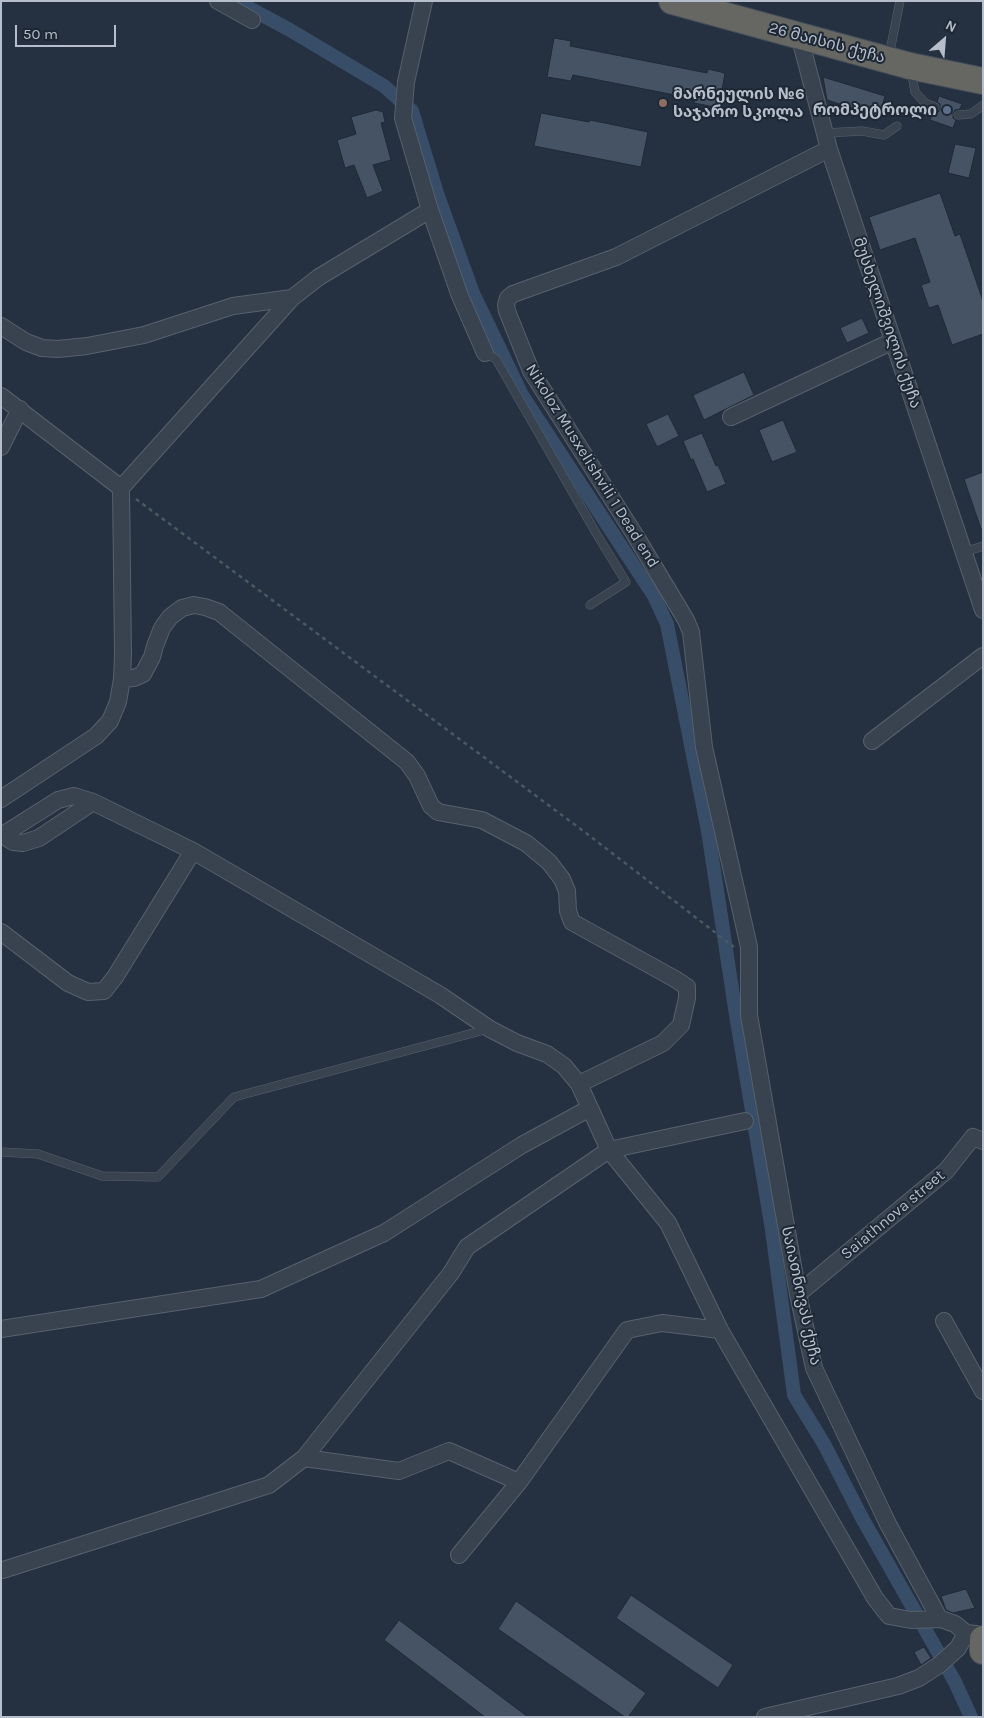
<!DOCTYPE html>
<html>
<head>
<meta charset="utf-8">
<style>
	body { margin:0 }
	#map { position:relative; width:984px; height:1718px; overflow:hidden; background:#253140; font-family:Karla,sans-serif }
	canvas { display:block }
	.frame { position:absolute; inset:0; border:2px solid #b5beca; pointer-events:none }
	.north { position:absolute; left:919px; top:15px; width:50px; height:50px; -webkit-text-stroke:4px #1e2835; paint-order:stroke; rotate:27deg; font-size:14px; font-weight:700; line-height:20px; text-align:center; color:#b5beca }
	.north::after { content:''; display:block; margin:auto; width:18px; height:22px; background:#b5beca; clip-path:polygon(50% 0,100% 100%,50% 72%,0 100%) }
	.scale { position:absolute; left:15px; top:25px; width:101px; height:22px; box-sizing:border-box; border:2px solid #b5beca; border-top:0; padding-left:6px; font-size:15px; line-height:18px; white-space:nowrap; color:#b5beca; -webkit-text-stroke:4px #1e2835; paint-order:stroke }
</style>
</head>
<body>
<div id="map">
<canvas width="984" height="1718"></canvas>
<div class="frame"></div>
<div class="north">N</div>
<div class="scale">50 m</div>
</div>
<script>
const g = document.querySelector('canvas').getContext('2d');
g.lineJoin = 'round';
const shape = rows => new Path2D(rows.map(r => 'M' + r).join(''));
function stroke(path, color, width, dash) { g.strokeStyle = color; g.lineWidth = width; g.lineCap = dash ? 'butt' : 'round'; g.setLineDash(dash || []); g.stroke(path); }
function fill(path, color) { g.fillStyle = color; g.fill(path, 'evenodd'); }
function label(font, color, halo, rows, align = 'center') {
  g.font = font + ' Karla,"Noto Sans Georgian",sans-serif'; g.lineWidth = 4; g.setLineDash([]); g.textBaseline = 'middle'; g.strokeStyle = halo; g.fillStyle = color; for (const [text, x, y, turn = 0] of rows) {
    g.save(); g.translate(x, y); g.rotate((+turn || 0) * Math.PI / 180); g.textAlign = isNaN(turn) ? turn : align; if (halo) g.strokeText(text, 0, 0); g.fillText(text, 0, 0); g.restore();
  }
}
stroke(shape([
	[236,1,290,30,384,86,412,111,437,193,473,293,522,395,654,596,667,624,708,831,736,1015,772,1230,794,1395,824,1444,862,1518,955,1682,971,1717]
]), '#384d68', 14);
const building = shape([
	[554,38,571,41,570,46,707,73,708,69,725,73,719,108,694,103,695,99,573,75,571,81,547,77,554,38],
	[823,77,885,96,879,117,827,100,823,77],
	[939,96,962,104,960,109,955,110,953,113,953,118,956,120,953,128,930,120,933,112,938,112,940,109,940,104,937,102,939,96],
	[376,110,383,112,385,122,381,123,391,160,373,165,383,191,367,198,354,165,345,168,337,140,356,134,351,117,376,110],
	[541,113,589,122,590,120,648,132,641,167,534,146,541,113],
	[955,144,976,148,969,178,948,173,955,144],
	[940,193,955,236,960,234,983,301,983,334,952,345,938,305,929,308,921,285,930,282,915,238,880,250,869,217,940,193],
	[862,318,869,333,847,343,840,328,862,318],
	[744,372,754,395,704,420,693,395,744,372],
	[668,414,679,436,657,447,646,424,668,414],
	[783,420,797,452,772,462,759,430,783,420],
	[702,433,716,466,718,465,726,484,707,492,693,459,691,460,683,441,702,433],
	[983,472,983,529,981,529,964,479,983,472],
	[966,1589,975,1608,953,1613,946,1610,941,1596,966,1589],
	[631,1595,733,1665,718,1688,616,1618,631,1595],
	[516,1601,646,1693,628,1717,625,1717,498,1629,516,1601],
	[399,1620,528,1717,485,1717,384,1640,399,1620],
	[924,1647,931,1658,921,1665,914,1652,924,1647]
]);
fill(building, '#465364');
stroke(building, '#202a37', 1);
const service = shape([
	[889,56,900,1],
	[911,70,915,92,925,103,935,107],
	[958,115,971,114,983,105],
	[825,133,862,131,884,135,897,126],
	[485,353,496,359,596,533,626,582,590,605],
	[964,552,983,546],
	[1,1152,38,1154,102,1176,158,1177,234,1097,488,1029]
]);
const minor = shape([
	[218,1,252,20],
	[424,1,406,82,403,118,430,210,460,296,485,353],
	[799,35,829,149,983,610],
	[829,149,616,257,513,294,508,298,506,305,507,311,531,371,635,535,686,620,691,632,704,747,749,947,749,1015,798,1294,814,1368,888,1524,938,1616,941,1619,955,1624,966,1633],
	[1,326,26,342,42,348,58,349,87,346,144,335,233,306,292,298],
	[1,396,121,488],
	[731,417,893,341],
	[1,447,20,409],
	[122,679,134,678,143,674,152,657,155,646,162,628,170,617,182,608,194,605,205,607,219,612,407,762,417,776,431,806,438,812,482,820,526,843,549,862,562,879,567,891,568,911,572,922,675,979,687,987,687,998,681,1025,663,1043,579,1084],
	[872,741,983,656],
	[1,799,96,736,110,721,118,702,122,679,123,655,121,488,292,298,319,277,430,210],
	[3,835,13,842,23,843,39,838,93,802],
	[1,836,58,800,74,796,93,802,193,851],
	[1,932,68,983,88,992,104,991,115,977,193,851,440,995,490,1029,517,1043,547,1054,564,1066,579,1084,609,1150,668,1223,720,1330,875,1598,889,1616,911,1620,941,1619],
	[798,1294,946,1171,973,1137,983,1141],
	[944,1321,983,1391],
	[1,1329,261,1289,384,1233,522,1145,590,1108],
	[304,1458,399,1471,449,1451,519,1482],
	[459,1555,519,1482,627,1330,662,1323,720,1330],
	[3,1570,269,1485,304,1458,451,1273,467,1247,609,1150,745,1121],
	[765,1717,898,1686,919,1678,939,1665,958,1648,966,1633,976,1634]
]);
const trunk = shape([
	[672,1,910,66,983,81],
	[983,1639,983,1651]
]);
stroke(service, '#57616d', 9);
stroke(minor, '#57616d', 18);
stroke(trunk, '#444e5a', 28);
stroke(shape([
	[136,499,586,833,734,947]
]), '#455b5e', 2.5, [4, 4]);
stroke(service, '#394350', 8);
stroke(minor, '#394350', 16);
stroke(trunk, '#666663', 26);
for (const [x, y, r, color] of [
	[663,103,5,"#8d6e63"],
	[947,110,5,"#5c6f8a"]
]) { const dot = new Path2D(); dot.arc(x, y, r, 0, 2 * Math.PI); g.fillStyle = color; g.fill(dot); stroke(dot, '#1e2835', 2); }
label('16px', '#b5beca', '#1e2835', [
	["26 მაისის ქუჩა",827,43,15],
	["მუსხელიშვილის ქუჩა",887,323,71],
	["Nikoloz Musxelishvili 1 Dead end",592,466,58],
	["Saiathnova street",893,1215,-40],
	["საიათნოვას ქუჩა",801,1296,78]
]);
label('bold 16px', '#b5beca', '#1e2835', [
	["მარნეულის №6",673,94],
	["საჯარო სკოლა",673,112],
	["რომპეტროლი",937,110,"right"]
], 'left');
</script>
</body>
</html>
